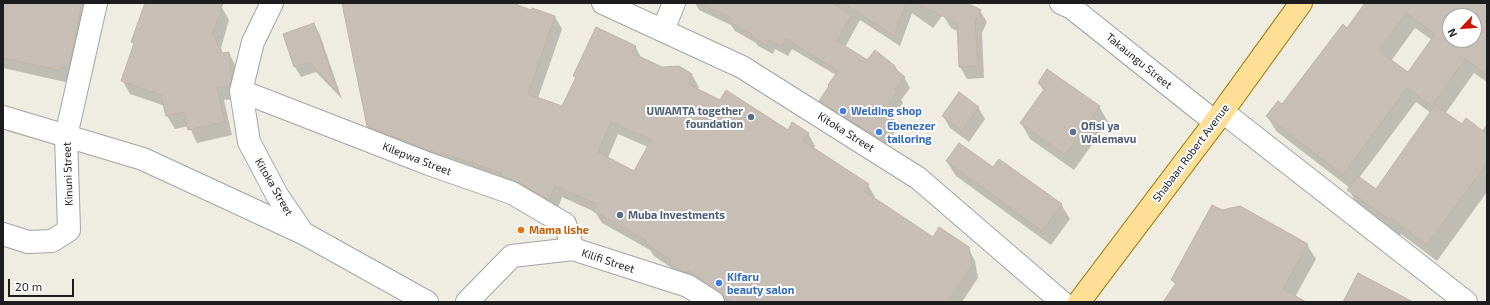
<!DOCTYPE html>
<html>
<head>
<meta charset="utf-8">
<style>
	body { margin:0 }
	#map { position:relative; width:1490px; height:305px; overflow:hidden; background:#efece1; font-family:"Exo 2",sans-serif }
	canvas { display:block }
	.frame { position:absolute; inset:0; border:4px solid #1d1d1d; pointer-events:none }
	.north { position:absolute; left:1442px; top:8px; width:40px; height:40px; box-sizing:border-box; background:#fff; border:1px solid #a5a5a5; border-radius:50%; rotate:244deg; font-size:11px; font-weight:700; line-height:16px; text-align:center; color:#1d1d1d }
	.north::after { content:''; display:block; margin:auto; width:14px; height:18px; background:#c91800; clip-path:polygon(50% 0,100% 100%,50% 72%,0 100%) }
	.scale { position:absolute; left:8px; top:279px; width:66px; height:18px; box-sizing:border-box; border:2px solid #1d1d1d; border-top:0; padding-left:5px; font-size:12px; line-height:14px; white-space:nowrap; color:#1d1d1d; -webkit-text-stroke:3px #fff; paint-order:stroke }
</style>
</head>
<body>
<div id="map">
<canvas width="1490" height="305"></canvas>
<div class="frame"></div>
<div class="north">N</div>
<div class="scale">20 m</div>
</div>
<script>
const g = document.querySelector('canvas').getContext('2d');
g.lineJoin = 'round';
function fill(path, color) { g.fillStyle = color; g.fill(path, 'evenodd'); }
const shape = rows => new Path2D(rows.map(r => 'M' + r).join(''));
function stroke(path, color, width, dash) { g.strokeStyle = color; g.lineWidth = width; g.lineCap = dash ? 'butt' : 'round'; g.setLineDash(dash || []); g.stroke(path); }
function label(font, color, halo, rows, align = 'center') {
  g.font = font + ' "Exo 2",sans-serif'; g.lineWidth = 4; g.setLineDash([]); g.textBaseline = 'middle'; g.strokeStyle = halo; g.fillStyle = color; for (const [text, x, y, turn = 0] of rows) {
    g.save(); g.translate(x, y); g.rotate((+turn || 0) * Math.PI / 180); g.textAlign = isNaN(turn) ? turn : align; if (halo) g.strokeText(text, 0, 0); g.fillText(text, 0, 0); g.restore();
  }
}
fill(shape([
	[3,3,93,3,76,75,65,82,3,68],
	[143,3,214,3,221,6,229,20,221,48,223,54,229,53,236,67,237,99,224,100,232,135,197,143,189,126,175,129,167,116,165,106,130,94,122,80,135,45,132,42,145,7],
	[343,3,491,3,555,17,562,29,538,98,563,107,576,79,574,75,635,46,642,59,662,68,692,75,699,87,697,90,788,131,808,133,815,146,813,149,868,185,875,197,874,199,933,238,968,248,975,261,978,278,962,302,724,302,677,275,673,269,654,256,650,250,602,223,595,212,562,197,557,211,375,139,367,126],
	[618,134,648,147,634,173,608,158],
	[695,3,965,3,980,11,987,22,982,33,984,78,967,79,960,67,959,32,951,28,943,15,933,28,912,13,900,46,860,20,845,47,866,60,895,66,899,73,904,77,910,88,901,100,903,103,893,117,898,127,884,148,826,111,821,101,836,75,792,49,788,56,775,49,773,54,758,46,756,43,735,31,731,25,699,10],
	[1366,3,1487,3,1487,82,1474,73,1445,114,1462,125,1482,131,1487,124,1487,192,1437,261,1401,234,1400,236,1358,206,1349,190,1350,188,1276,131,1267,116,1282,105,1348,29],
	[1450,16,1474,16,1474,40,1450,40],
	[1415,28,1432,40,1408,74,1391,61],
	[1416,102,1431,113,1376,190,1359,178],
	[314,24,320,35,342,99,316,72,301,77,295,67,284,34],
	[1039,83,1099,106,1108,122,1074,170,1030,139,1021,123,1044,92],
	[978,107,985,119,969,142,950,128,943,116],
	[947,162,993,169,1061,204,1070,219,1051,245,956,176],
	[1222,211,1307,245,1316,259,1295,297,1304,302,1164,302,1176,285,1172,280]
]), '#0003');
const building = shape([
	[3,3,82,3,70,63,58,70,3,58,3,3],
	[145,3,223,3,213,34,222,53,229,52,231,79,229,86,217,87,225,122,188,130,184,112,166,116,161,95,121,81,134,43,131,42,145,3],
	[342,3,513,3,531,10,532,8,555,16,528,94,562,106,576,77,573,76,596,27,636,46,632,53,662,67,679,66,692,74,688,84,720,100,726,90,788,130,792,122,809,133,803,141,869,184,864,191,933,237,939,227,969,247,972,265,947,302,732,302,688,270,686,272,680,270,669,263,671,260,645,243,647,241,593,211,597,204,555,186,550,199,540,195,518,182,501,176,502,173,442,153,441,155,367,126,342,3],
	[611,122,651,140,634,171,598,152,611,122],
	[698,3,832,3,852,15,837,41,866,59,868,59,875,50,895,66,894,68,905,77,895,90,897,92,882,114,893,116,878,138,819,101,829,86,828,85,838,71,786,39,782,46,769,40,767,45,751,36,752,34,728,21,730,17,698,3],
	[843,3,906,3,894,36,843,3],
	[916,3,967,3,981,10,975,21,978,66,959,67,957,23,916,3],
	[1365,3,1487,3,1487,75,1465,59,1432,106,1407,88,1343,175,1266,116,1278,101,1282,104,1343,24,1347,28,1365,3],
	[1406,13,1435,34,1408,72,1379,51,1406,13],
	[1450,16,1474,16,1474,40,1450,40,1450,16],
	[314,23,338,92,309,62,294,67,283,34,314,23],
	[1047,69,1100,106,1065,155,1020,123,1045,88,1038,83,1047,69],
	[959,92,979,107,962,131,942,116,959,92],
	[1435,105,1462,124,1466,118,1487,134,1487,163,1427,245,1391,218,1390,220,1347,190,1358,176,1376,189,1435,105],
	[959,143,993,167,999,159,1062,204,1042,231,946,161,959,143],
	[1212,205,1222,210,1240,206,1308,244,1283,289,1306,302,1163,302,1176,283,1171,280,1212,205],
	[1358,273,1413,302,1343,302,1358,273]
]);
fill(building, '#c7bfb5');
stroke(building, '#c1b4a3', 1);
const street = shape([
	[272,3,253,42,241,91,249,142,277,195,303,233,427,302],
	[603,3,742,67,918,178,1062,302],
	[1061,3,1072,8,1215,122],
	[663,30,674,3],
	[241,91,429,164,512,193,565,224,573,249],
	[1223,112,1466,302],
	[3,117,143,159,303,233],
	[3,234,28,242,52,241,69,230,66,136,96,3],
	[467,302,512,256,573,249,688,286,713,302]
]);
const primary = shape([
	[1079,302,1215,122,1301,3]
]);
stroke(street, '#a4a4a4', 24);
stroke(primary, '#957600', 24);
stroke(street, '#fff', 22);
stroke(primary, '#ffde96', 22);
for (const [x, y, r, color] of [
	[843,111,4,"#3f7fe0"],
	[751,117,4,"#5c6f8a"],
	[879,132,4,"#3f7fe0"],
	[1073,132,4,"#5c6f8a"],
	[620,215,4,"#5c6f8a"],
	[521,230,4,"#e8710a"],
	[719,283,4,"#3f7fe0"]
]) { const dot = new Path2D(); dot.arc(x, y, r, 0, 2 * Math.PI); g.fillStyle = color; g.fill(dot); stroke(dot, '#fff', 1.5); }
label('11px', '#1d1d1d', '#fff', [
	["Takaungu Street",1139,61,39],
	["Kitoka Street",846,132,32],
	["Shabaan Robert Avenue",1191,153,-53],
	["Kilepwa Street",417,159,21],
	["Kinuni Street",68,174,-92],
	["Kitoka Street",274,187,60],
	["Kilifi Street",608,261,18]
]);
label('bold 11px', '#4e5e75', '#fff', [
	["UWAMTA together",743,111,"right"],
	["foundation",743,124,"right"],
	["Ofisi ya",1081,126],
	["Walemavu",1081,139],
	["Muba Investments",628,215]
], 'left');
label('bold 11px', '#366cbe', '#fff', [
	["Welding shop",851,111],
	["Ebenezer",887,126],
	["tailoring",887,139],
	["Kifaru",727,277],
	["beauty salon",727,290]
], 'left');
label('bold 11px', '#c56008', '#fff', [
	["Mama lishe",529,230]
], 'left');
</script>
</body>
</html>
